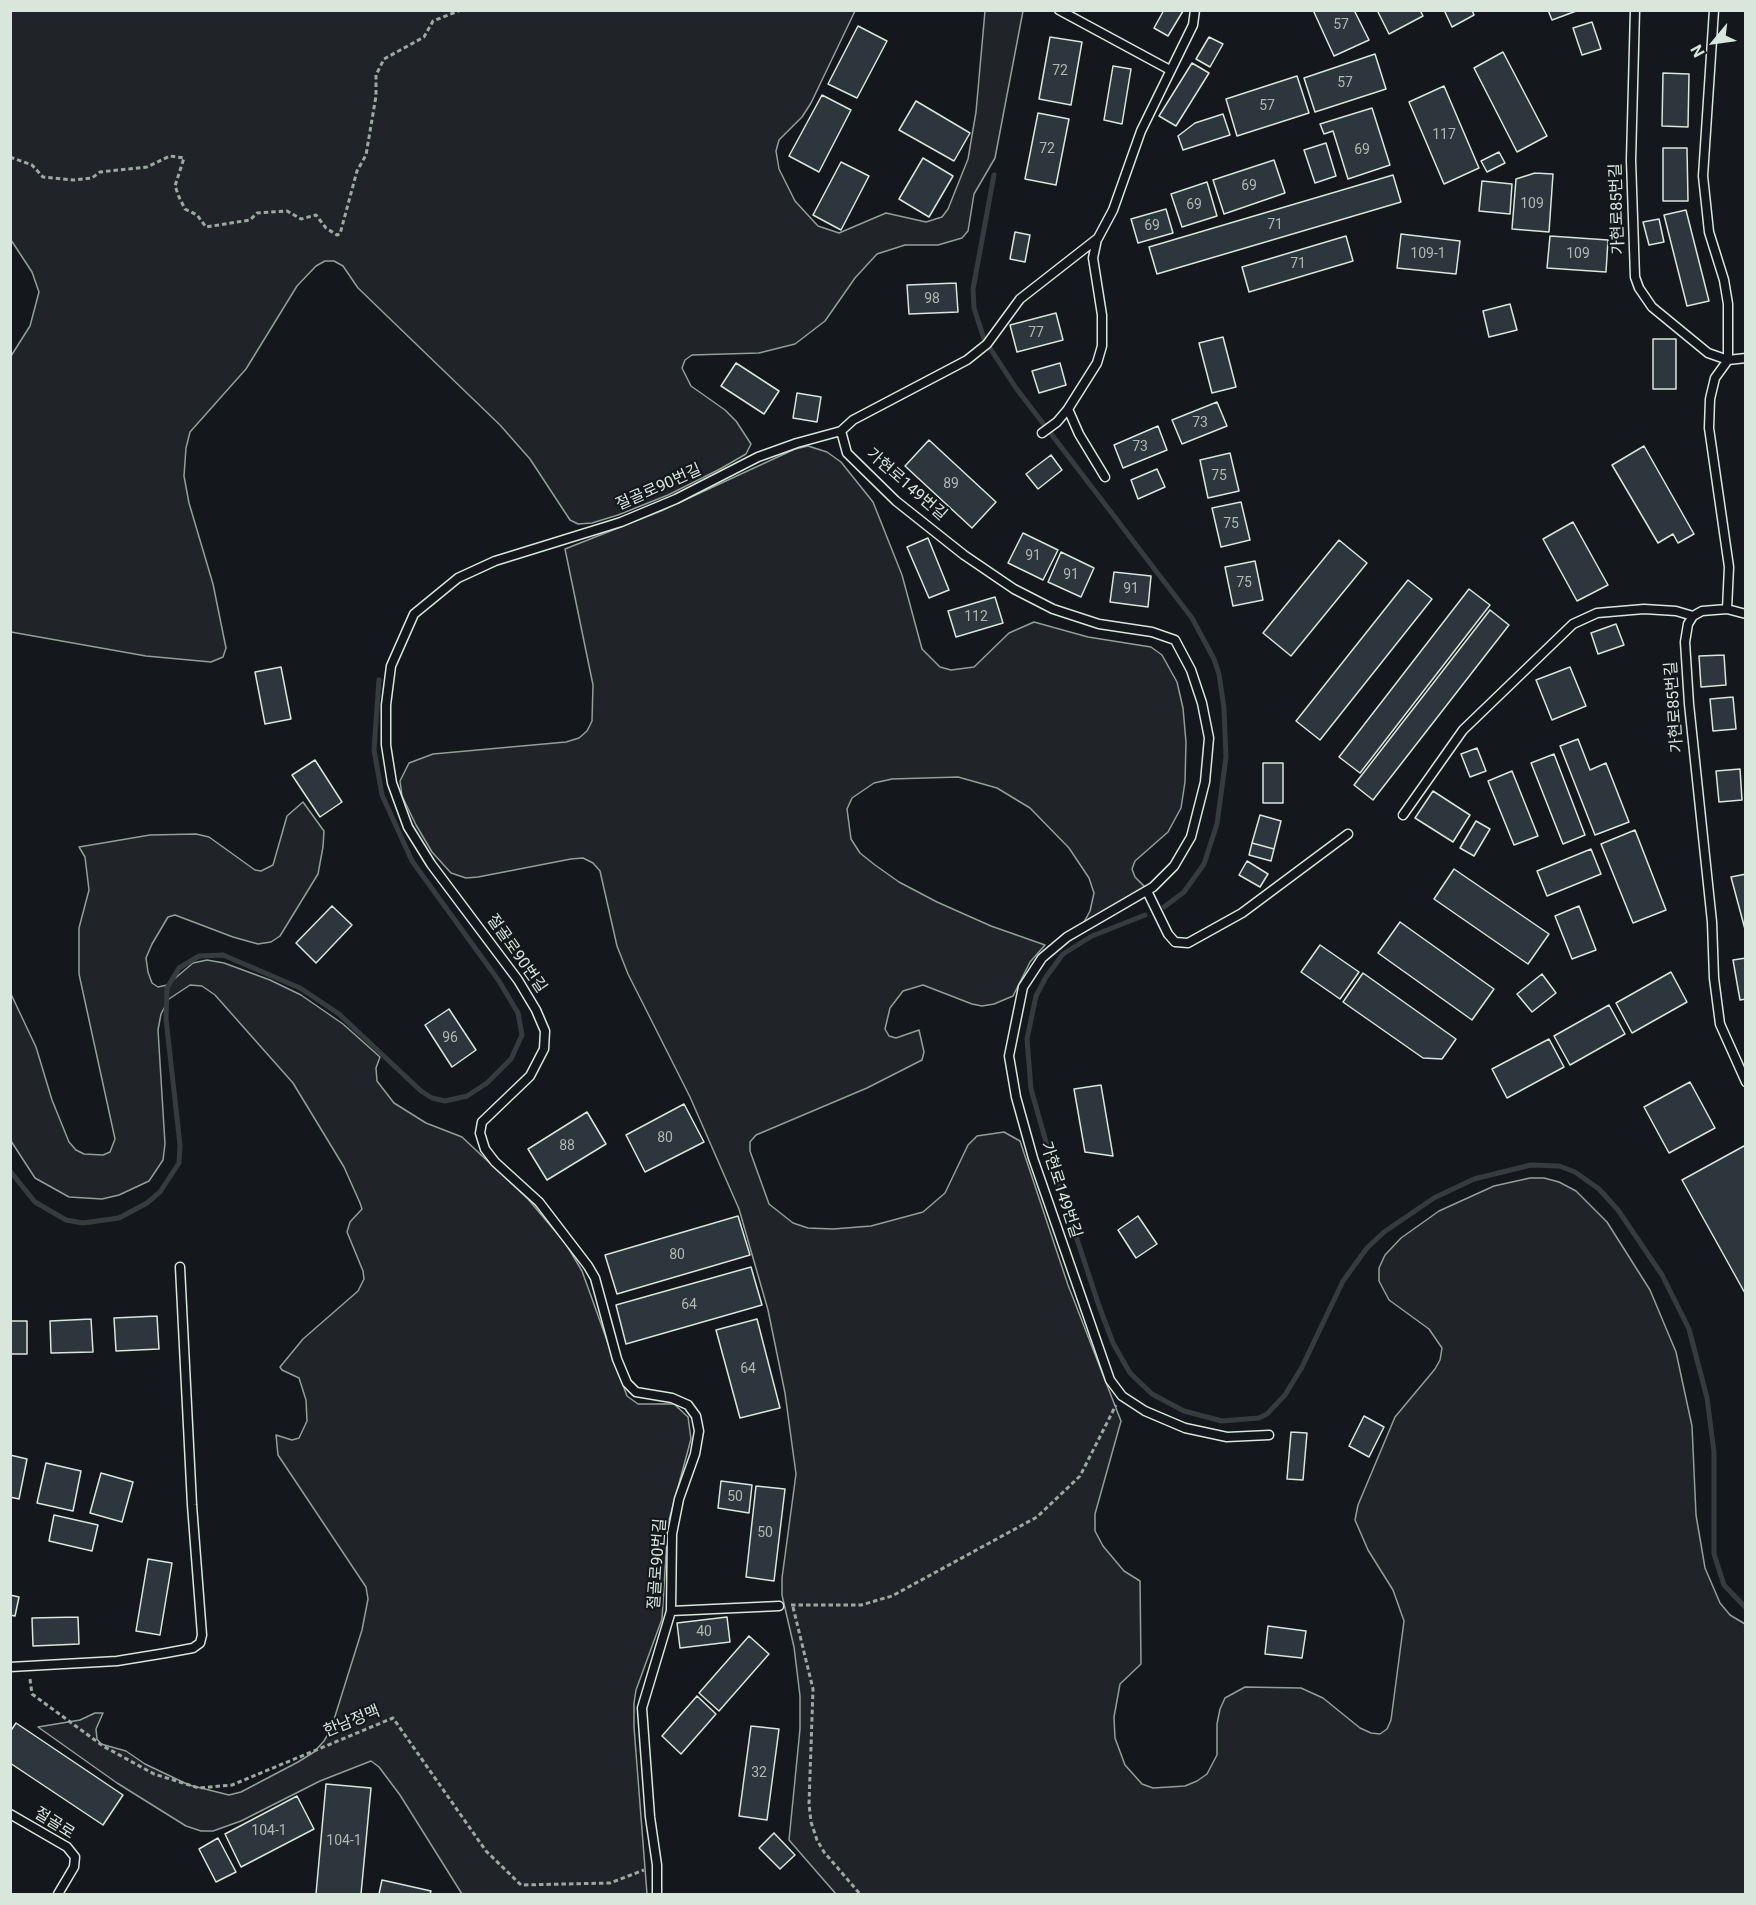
<!DOCTYPE html>
<html>
<head>
<meta charset="utf-8">
<style>
	body { margin:0 }
	#map { position:relative; width:1756px; height:1905px; overflow:hidden; background:#14181c; font-family:Roboto,sans-serif }
	canvas { display:block }
	.frame { position:absolute; inset:0; border:12px solid #d8e6dc; pointer-events:none }
	.north { position:absolute; left:1684px; top:12px; width:60px; height:60px; -webkit-text-stroke:4px #14181c; paint-order:stroke; rotate:241deg; font-size:16px; font-weight:700; line-height:24px; text-align:center; color:#d8e6dc }
	.north::after { content:''; display:block; margin:auto; width:21px; height:27px; background:#d8e6dc; clip-path:polygon(50% 0,100% 100%,50% 72%,0 100%) }
</style>
</head>
<body>
<div id="map">
<canvas width="1756" height="1905"></canvas>
<div class="frame"></div>
<div class="north">N</div>
</div>
<script>
const g = document.querySelector('canvas').getContext('2d');
g.lineJoin = 'round';
function fill(path, color) { g.fillStyle = color; g.fill(path, 'evenodd'); }
const shape = rows => new Path2D(rows.map(r => 'M' + r).join(''));
function stroke(path, color, width, dash) { g.strokeStyle = color; g.lineWidth = width; g.lineCap = dash ? 'butt' : 'round'; g.setLineDash(dash || []); g.stroke(path); }
function label(font, color, halo, rows, align = 'center') {
  g.font = font + ' Roboto,"Noto Sans KR",sans-serif'; g.lineWidth = 4.5; g.setLineDash([]); g.textBaseline = 'middle'; g.strokeStyle = halo; g.fillStyle = color; for (const [text, x, y, turn = 0] of rows) {
    g.save(); g.translate(x, y); g.rotate((+turn || 0) * Math.PI / 180); g.textAlign = isNaN(turn) ? turn : align; if (halo) g.strokeText(text, 0, 0); g.fillText(text, 0, 0); g.restore();
  }
}
const green = shape([
	[11,10,855,11,811,103,802,117,779,140,776,151,779,169,795,201,818,226,839,233,886,213,926,222,942,217,948,209,968,159,976,112,985,11,1023,11,995,158,974,194,968,231,962,238,938,245,905,245,877,254,855,278,825,321,795,344,759,353,692,355,685,360,682,368,691,386,725,410,736,421,751,444,746,454,720,469,668,495,618,515,592,523,578,524,570,520,530,459,500,425,358,288,343,266,334,261,325,261,316,266,297,286,246,369,190,432,186,448,184,476,189,503,213,584,226,648,223,657,211,662,146,656,11,632,11,356,30,326,39,292,32,272,11,240,11,10],
	[808,446,827,452,841,462,873,502,902,575,922,649,940,667,951,670,974,667,1009,633,1034,622,1088,637,1151,647,1162,655,1177,682,1183,708,1186,742,1185,782,1181,808,1168,832,1135,861,1132,869,1135,877,1145,887,1095,920,1084,922,1090,911,1094,893,1089,878,1069,848,1030,808,997,788,958,777,892,779,874,783,852,798,847,809,851,839,860,853,875,865,899,882,937,902,991,926,1045,945,1030,962,1013,996,994,1004,982,1006,972,1004,923,985,903,991,890,1008,885,1029,889,1036,896,1038,919,1030,924,1052,922,1060,867,1088,756,1135,750,1142,750,1151,769,1204,793,1223,808,1228,833,1229,871,1226,923,1212,945,1193,968,1145,977,1136,1004,1132,1020,1141,1068,1285,1121,1421,1095,1514,1095,1531,1103,1546,1124,1571,1140,1581,1141,1664,1120,1684,1114,1717,1115,1738,1125,1765,1142,1784,1153,1788,1185,1786,1197,1781,1207,1774,1217,1755,1217,1724,1220,1709,1225,1698,1245,1687,1301,1688,1323,1698,1360,1728,1371,1733,1380,1734,1387,1729,1391,1720,1404,1621,1393,1590,1368,1550,1355,1520,1358,1505,1395,1417,1435,1369,1440,1360,1442,1348,1429,1329,1389,1300,1379,1281,1379,1268,1385,1255,1401,1238,1439,1211,1494,1186,1530,1178,1544,1178,1559,1182,1576,1191,1607,1222,1650,1290,1676,1352,1692,1426,1696,1515,1705,1568,1720,1603,1730,1615,1745,1624,1745,1894,836,1894,789,1840,800,1729,800,1696,794,1647,782,1595,782,1578,796,1474,785,1393,768,1310,739,1209,690,1097,628,974,617,946,600,871,593,863,583,858,571,859,478,877,466,878,451,873,432,852,416,825,402,796,400,781,409,763,433,754,566,742,579,738,587,731,592,721,593,685,565,549,661,511,795,449,808,446],
	[303,802,324,831,323,847,318,874,280,936,271,942,258,944,233,937,175,915,168,917,152,944,146,958,148,972,152,983,158,987,167,985,193,963,207,960,224,963,270,980,301,995,343,1024,380,1057,376,1068,377,1081,394,1103,426,1123,462,1137,528,1199,566,1244,582,1271,627,1396,638,1404,674,1404,688,1417,691,1439,668,1524,662,1619,636,1690,634,1703,634,1727,647,1894,462,1894,400,1795,379,1767,371,1761,320,1781,241,1821,213,1831,201,1831,186,1826,117,1783,38,1727,80,1720,95,1713,103,1713,96,1729,97,1739,101,1744,126,1751,145,1764,189,1785,229,1795,241,1792,298,1762,314,1752,324,1741,331,1729,362,1630,368,1599,366,1587,278,1455,276,1435,292,1440,299,1438,307,1421,306,1400,299,1378,282,1370,280,1367,303,1339,358,1291,364,1279,363,1271,347,1232,350,1222,362,1209,360,1203,344,1167,293,1083,215,995,202,986,190,985,169,999,161,1014,158,1030,165,1144,163,1160,149,1181,119,1195,102,1199,69,1197,35,1178,11,1141,10,992,36,1047,52,1100,69,1142,76,1150,84,1154,103,1155,110,1152,115,1139,79,974,79,928,89,890,85,857,79,847,150,835,196,834,209,837,255,870,261,871,273,865,287,816,303,802]
]);
fill(green, '#202428');
stroke(green, '#939e99', 1.5);
stroke(shape([
	[994,175,973,289,974,308,984,339,1016,388,1192,618,1214,659,1219,674,1224,708,1226,757,1217,824,1204,864,1184,892,1164,907],
	[1145,915,1092,936,1063,954,1046,977,1036,996,1027,1039,1031,1089,1052,1163,1099,1306,1113,1343,1130,1373,1152,1394,1184,1411,1222,1421,1259,1418,1267,1414,1285,1395,1302,1367,1343,1281,1367,1248,1384,1232,1434,1198,1474,1179,1531,1165,1559,1166,1575,1172,1599,1189,1618,1210,1662,1275,1689,1329,1707,1398,1714,1452,1714,1554,1724,1585,1746,1608],
	[10,1171,35,1202,66,1220,83,1223,119,1218,147,1203,160,1192,179,1163,180,1145,166,1019,167,988,179,968,199,956,223,955,300,988,339,1014,421,1091,432,1098,445,1101,467,1096,487,1083,511,1059,522,1035,518,1013,499,981,412,861,382,795,374,750,379,680]
]), '#363b3e', 5);
const building = shape([
	[1164,10,1183,11,1168,36,1154,28,1164,10],
	[1313,10,1354,10,1369,40,1334,56,1313,10],
	[1377,10,1420,10,1423,16,1389,34,1377,10],
	[1444,10,1472,10,1474,15,1452,27,1444,10],
	[1548,10,1579,10,1552,20,1548,10],
	[1592,22,1601,49,1582,55,1573,28,1592,22],
	[858,26,887,41,857,98,828,84,858,26],
	[1050,37,1082,42,1071,105,1039,99,1050,37],
	[1209,37,1223,44,1210,67,1196,59,1209,37],
	[1503,52,1547,136,1517,152,1474,68,1503,52],
	[1375,54,1386,89,1315,112,1304,78,1375,54],
	[1192,63,1209,73,1176,126,1159,116,1192,63],
	[1113,66,1131,69,1122,124,1104,120,1113,66],
	[1663,73,1689,74,1688,127,1662,126,1663,73],
	[1297,76,1309,113,1237,136,1226,99,1297,76],
	[1444,86,1479,168,1444,184,1409,102,1444,86],
	[822,95,851,110,819,172,789,156,822,95],
	[916,101,970,133,954,161,899,130,916,101],
	[1372,108,1390,165,1348,179,1333,131,1324,134,1320,124,1372,108],
	[1038,113,1069,119,1056,185,1025,179,1038,113],
	[1223,114,1230,135,1183,150,1178,136,1195,123,1223,114],
	[1326,143,1336,176,1315,183,1304,150,1326,143],
	[1663,148,1687,148,1688,201,1663,201,1663,148],
	[1499,152,1505,163,1487,172,1481,161,1499,152],
	[923,158,953,176,929,217,899,199,923,158],
	[1274,160,1285,193,1224,214,1213,180,1274,160],
	[841,162,869,176,841,230,813,215,841,162],
	[1535,173,1553,174,1549,232,1512,229,1516,179,1535,173],
	[1393,175,1401,202,1157,274,1149,247,1393,175],
	[1482,181,1512,184,1510,214,1479,211,1482,181],
	[1207,182,1217,216,1182,227,1171,194,1207,182],
	[1166,209,1173,233,1138,243,1131,219,1166,209],
	[1686,210,1709,301,1687,306,1664,215,1686,210],
	[1659,219,1664,242,1649,245,1643,222,1659,219],
	[1015,232,1030,235,1025,262,1010,259,1015,232],
	[1401,234,1460,241,1456,274,1397,268,1401,234],
	[1346,236,1353,261,1249,292,1242,267,1346,236],
	[1550,236,1608,240,1606,272,1547,268,1550,236],
	[956,283,958,312,909,314,907,285,956,283],
	[1510,304,1517,330,1489,337,1483,311,1510,304],
	[1056,313,1063,340,1017,352,1010,325,1056,313],
	[1223,337,1236,387,1212,393,1199,343,1223,337],
	[1653,339,1676,339,1676,389,1653,389,1653,339],
	[736,363,779,391,764,414,721,386,736,363],
	[1060,363,1066,385,1039,393,1032,371,1060,363],
	[797,393,821,397,817,422,793,418,797,393],
	[1217,402,1227,426,1182,444,1172,420,1217,402],
	[1158,426,1167,450,1123,468,1114,445,1158,426],
	[929,440,996,502,972,528,905,466,929,440],
	[1644,446,1694,534,1678,543,1673,534,1658,543,1612,465,1644,446],
	[1230,453,1239,491,1208,498,1200,460,1230,453],
	[1051,455,1062,470,1038,489,1026,474,1051,455],
	[1157,469,1165,487,1138,499,1131,480,1157,469],
	[1241,502,1250,540,1221,547,1212,508,1241,502],
	[1573,522,1608,585,1577,601,1543,539,1573,522],
	[1023,533,1058,550,1043,580,1008,563,1023,533],
	[928,538,949,590,929,598,907,547,928,538],
	[1339,540,1367,563,1291,656,1263,633,1339,540],
	[1061,552,1094,568,1081,597,1048,582,1061,552],
	[1255,561,1263,600,1233,606,1225,567,1255,561],
	[1114,572,1151,576,1148,607,1110,602,1114,572],
	[1408,580,1432,599,1320,740,1296,721,1408,580],
	[1469,589,1490,605,1360,773,1339,757,1469,589],
	[995,597,1003,623,956,637,948,611,995,597],
	[1490,610,1509,625,1373,800,1354,785,1490,610],
	[1616,624,1624,645,1598,654,1591,633,1616,624],
	[1724,655,1726,685,1701,687,1699,656,1724,655],
	[281,667,291,719,265,724,255,672,281,667],
	[1570,667,1586,706,1552,720,1536,680,1570,667],
	[1733,697,1736,729,1713,731,1710,699,1733,697],
	[1578,739,1590,770,1606,763,1629,822,1595,835,1560,746,1578,739],
	[1477,748,1486,771,1470,777,1461,754,1477,748],
	[1554,754,1585,835,1563,844,1531,763,1554,754],
	[315,760,342,802,320,817,292,775,315,760],
	[1263,763,1283,763,1283,803,1263,803,1263,763],
	[1740,769,1742,800,1719,802,1716,771,1740,769],
	[1512,771,1538,836,1514,845,1488,781,1512,771],
	[1433,791,1470,815,1453,842,1415,818,1433,791],
	[1260,815,1281,821,1274,849,1252,843,1260,815],
	[1476,821,1490,829,1474,856,1460,848,1476,821],
	[1635,830,1666,910,1633,923,1601,844,1635,830],
	[1252,843,1274,849,1271,861,1249,855,1252,843],
	[1591,849,1601,874,1547,896,1537,871,1591,849],
	[1247,861,1268,874,1260,887,1239,875,1247,861],
	[1454,869,1549,934,1528,964,1434,899,1454,869],
	[1746,874,1746,933,1731,877,1746,874],
	[332,906,352,925,316,963,296,943,332,906],
	[1579,906,1596,950,1572,959,1555,916,1579,906],
	[1400,922,1494,989,1472,1020,1378,953,1400,922],
	[1320,945,1359,972,1340,999,1301,972,1320,945],
	[1746,958,1746,999,1740,1000,1733,960,1746,958],
	[1671,972,1687,1002,1632,1033,1616,1003,1671,972],
	[1363,973,1456,1039,1442,1059,1423,1058,1343,1002,1363,973],
	[1542,974,1556,993,1532,1012,1517,994,1542,974],
	[1609,1005,1625,1034,1570,1065,1554,1036,1609,1005],
	[449,1009,476,1050,452,1067,425,1025,449,1009],
	[1549,1039,1564,1067,1507,1098,1492,1069,1549,1039],
	[1690,1082,1715,1128,1669,1153,1644,1107,1690,1082],
	[1101,1085,1113,1156,1085,1152,1074,1089,1101,1085],
	[684,1104,704,1142,645,1172,626,1135,684,1104],
	[587,1112,606,1144,547,1180,528,1149,587,1112],
	[1744,1146,1746,1148,1746,1295,1682,1180,1744,1146],
	[738,1216,750,1255,617,1294,605,1255,738,1216],
	[1138,1216,1157,1244,1136,1258,1118,1230,1138,1216],
	[751,1267,762,1305,626,1344,616,1305,751,1267],
	[157,1316,159,1349,116,1351,114,1318,157,1316],
	[91,1319,93,1352,51,1353,50,1321,91,1319],
	[757,1319,780,1408,740,1418,716,1330,757,1319],
	[10,1321,27,1321,27,1354,10,1354,10,1321],
	[1364,1416,1384,1427,1369,1457,1349,1446,1364,1416],
	[1291,1432,1307,1433,1303,1480,1287,1479,1291,1432],
	[10,1455,27,1459,19,1499,10,1497,10,1455],
	[46,1463,81,1471,73,1511,37,1503,46,1463],
	[101,1473,133,1482,122,1522,90,1513,101,1473],
	[721,1481,752,1485,749,1513,718,1508,721,1481],
	[756,1486,785,1489,774,1581,746,1577,756,1486],
	[54,1515,98,1525,92,1551,49,1541,54,1515],
	[148,1559,172,1563,160,1635,136,1631,148,1559],
	[10,1595,19,1597,15,1616,10,1615,10,1595],
	[78,1617,79,1644,33,1646,32,1618,78,1617],
	[727,1617,730,1642,680,1648,677,1623,727,1617],
	[1268,1626,1306,1631,1302,1658,1265,1654,1268,1626],
	[749,1636,769,1654,719,1711,699,1693,749,1636],
	[697,1696,716,1714,681,1754,662,1736,697,1696],
	[16,1723,123,1795,103,1825,10,1763,10,1732,16,1723],
	[751,1726,779,1729,767,1820,739,1816,751,1726],
	[326,1784,371,1788,361,1894,316,1894,326,1784],
	[297,1796,314,1829,241,1867,225,1834,297,1796],
	[774,1833,795,1855,780,1869,759,1848,774,1833],
	[218,1838,236,1872,216,1882,199,1849,218,1838],
	[382,1880,431,1891,430,1894,379,1894,382,1880]
]);
fill(building, '#2c363c');
stroke(building, '#d8e6dc', 1.5);
const service = shape([
	[1059,10,1170,70],
	[1195,10,1193,25,1141,131,1113,210,1098,238,1020,299,987,344,967,360,853,420,841,431,847,453,896,501,964,555,1014,589,1053,609,1099,624,1152,632,1175,640,1191,670,1202,703,1209,738,1205,782,1191,837,1174,866,1153,887,1067,937,1042,958,1023,987,1009,1056,1016,1097,1033,1158,1110,1380,1122,1396,1145,1411,1185,1428,1227,1437,1269,1435],
	[1635,10,1631,160,1635,277,1639,288,1652,307,1708,353,1728,360,1746,358],
	[1714,10,1703,176,1709,232,1724,280,1728,304,1728,360,1715,378,1710,399,1709,428,1729,567,1727,609,1702,611,1693,616,1688,624,1685,642,1689,704,1712,922,1714,978,1720,1024,1746,1082],
	[1097,239,1093,258,1102,315,1102,346,1097,363,1068,409,1079,434,1105,477],
	[1042,433,1057,422,1068,409],
	[1727,609,1746,614],
	[1403,815,1463,730,1573,624,1597,613,1644,609,1676,611,1693,616],
	[1147,891,1168,934,1175,942,1188,943,1242,913,1348,834],
	[671,1611,779,1606],
	[10,1667,117,1661,166,1653,193,1648,200,1643,202,1635,192,1505,180,1267],
	[10,1814,67,1847,75,1857,74,1867,58,1894],
	[657,1894,657,1865,650,1817,642,1708,671,1611,672,1534,679,1499,695,1454,699,1431,696,1416,688,1405,672,1398,636,1392,627,1383,617,1359,595,1278,588,1266,539,1202,495,1162,485,1149,480,1133,482,1122,530,1076,544,1049,545,1031,536,1010,518,980,431,864,408,827,392,783,386,745,386,705,391,666,414,614,458,578,495,561,621,522,676,499,758,457,797,443,841,431]
]);
stroke(service, '#d8e6dc', 11);
stroke(shape([
	[10,157,32,165,43,177,74,180,92,178,100,172,147,167,170,156,184,158,175,186,179,197,185,209,197,215,206,227,250,220,257,213,287,211,301,219,316,215,326,228,337,235,340,234,357,171,366,155,376,96,376,75,384,59,424,37,433,21,461,10],
	[791,1605,861,1605,892,1596,1037,1517,1080,1476,1116,1405],
	[793,1607,813,1689,809,1804,811,1822,817,1840,824,1852,860,1894],
	[30,1679,32,1694,103,1746,154,1774,199,1788,232,1785,393,1718,486,1851,521,1885,610,1883,644,1870]
]), '#9da8a2', 3, [4.5, 3]);
stroke(service, '#14181c', 8);
label('14px', '#adbab4', null, [
	["57",1341,25],
	["72",1060,71],
	["57",1345,83],
	["57",1267,106],
	["117",1444,135],
	["72",1047,149],
	["69",1362,150],
	["69",1249,186],
	["109",1532,204],
	["69",1194,205],
	["71",1275,225],
	["69",1152,226],
	["109-1",1428,254],
	["109",1578,254],
	["71",1298,264],
	["98",932,299],
	["77",1036,333],
	["73",1200,423],
	["73",1140,447],
	["75",1219,476],
	["89",951,484],
	["75",1231,524],
	["91",1033,556],
	["91",1071,575],
	["75",1244,583],
	["91",1131,589],
	["112",976,617],
	["96",450,1038],
	["80",665,1138],
	["88",567,1146],
	["80",677,1255],
	["64",689,1305],
	["64",748,1369],
	["50",735,1497],
	["50",765,1533],
	["40",704,1632],
	["32",759,1773],
	["104-1",269,1831],
	["104-1",344,1841]
]);
label('16px', '#d8e6dc', '#14181c', [
	["가현로85번길",1618,209,-92],
	["가현로149번길",906,485,41],
	["절골로90번길",659,488,-24],
	["가현로85번길",1675,707,-94],
	["절골로90번길",516,954,55],
	["가현로149번길",1060,1190,72],
	["절골로90번길",658,1564,-86],
	["한남정맥",352,1722,-22],
	["절골로",54,1824,32]
]);
</script>
</body>
</html>
